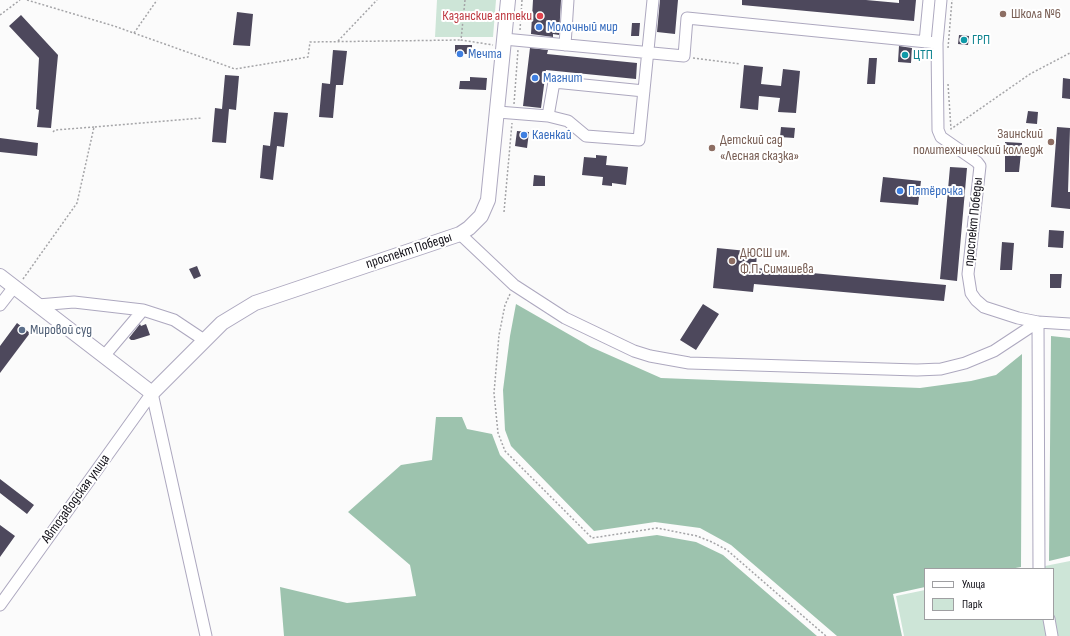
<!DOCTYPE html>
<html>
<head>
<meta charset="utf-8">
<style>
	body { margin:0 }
	#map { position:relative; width:1070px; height:636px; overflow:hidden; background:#fbfbfb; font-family:"Sofia Sans Condensed",sans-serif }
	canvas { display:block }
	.legend { position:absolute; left:924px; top:568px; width:130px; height:52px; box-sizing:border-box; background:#fff; border:1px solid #9f9fa2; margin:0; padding:5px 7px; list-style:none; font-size:12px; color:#100e16 }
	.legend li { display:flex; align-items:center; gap:8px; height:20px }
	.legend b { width:20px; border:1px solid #9f9fa2 }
</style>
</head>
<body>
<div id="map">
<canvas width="1070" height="636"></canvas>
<ul class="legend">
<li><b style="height:5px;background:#fff"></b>Улица</li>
<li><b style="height:11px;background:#cde5d7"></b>Парк</li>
</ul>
</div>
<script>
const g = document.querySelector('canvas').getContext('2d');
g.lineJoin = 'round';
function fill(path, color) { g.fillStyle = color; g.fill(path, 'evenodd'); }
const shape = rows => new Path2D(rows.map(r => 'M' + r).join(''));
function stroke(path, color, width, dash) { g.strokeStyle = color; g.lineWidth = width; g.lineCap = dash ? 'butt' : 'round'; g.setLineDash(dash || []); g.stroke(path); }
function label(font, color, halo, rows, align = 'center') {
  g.font = font + ' "Sofia Sans Condensed",sans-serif'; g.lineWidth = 4; g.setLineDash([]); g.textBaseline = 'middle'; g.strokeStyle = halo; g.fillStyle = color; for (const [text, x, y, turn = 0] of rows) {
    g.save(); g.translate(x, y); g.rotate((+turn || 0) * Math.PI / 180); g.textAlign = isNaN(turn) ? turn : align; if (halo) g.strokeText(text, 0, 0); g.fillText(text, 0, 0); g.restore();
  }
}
fill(shape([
	[437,0,496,0,493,37,435,37],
	[1070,561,1070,636,904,636,896,596,925,590,925,619,1053,619,1053,569,1030,569]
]), '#cde5d7');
fill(shape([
	[516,304,591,347,661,378,920,388,971,381,996,375,1022,354,1021,567,1010,569,925,569,925,587,893,594,902,636,837,636,731,545,700,528,655,522,594,531,511,446,505,430,503,390,510,336],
	[1051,336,1070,338,1070,556,1049,561],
	[436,417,462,417,467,429,492,434,500,455,588,544,657,535,696,542,723,555,817,636,284,636,280,587,347,603,416,596,410,565,348,512,401,465,432,460]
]), '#9dc3ae');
fill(shape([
	[533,0,561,0,559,35,553,34,553,37,531,34],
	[660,0,678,0,675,34,657,32],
	[742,0,866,0,899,3,899,0,916,0,914,21,742,5],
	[237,12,253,14,250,46,233,45],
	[21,15,58,55,51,128,37,127,39,110,36,109,39,58,9,26],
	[632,23,640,23,639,36,631,36],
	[959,35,969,36,968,45,958,44],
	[455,45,472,45,472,54,455,54],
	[899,46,912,48,911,63,898,62],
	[530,48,548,50,547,54,637,63,636,79,546,70,541,108,523,106],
	[333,50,347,51,343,85,336,85,333,118,319,117,322,83,330,84],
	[869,58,877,58,875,84,867,84],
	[744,65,763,67,761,84,781,86,783,69,800,71,796,113,778,112,780,98,759,96,758,110,740,108],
	[225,75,239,76,236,110,229,109,226,143,212,142,215,108,222,109],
	[470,77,487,78,486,90,459,89,460,81,470,81],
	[1063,78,1070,79,1070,99,1062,98],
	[1028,111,1038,112,1037,124,1026,123],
	[274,112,288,113,284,147,277,146,273,180,260,178,263,145,270,146],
	[781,127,795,128,794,138,780,137],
	[1057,127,1070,128,1068,192,1070,192,1070,209,1051,207],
	[517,131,529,132,527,148,515,146],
	[0,138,38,143,37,156,0,152],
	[1005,142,1022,143,1019,172,1005,172],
	[596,155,607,156,606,165,628,167,626,185,612,183,612,186,602,185,603,177,582,175,584,157,596,158],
	[950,167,967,168,957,281,940,279],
	[534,175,545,176,545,186,533,186],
	[883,177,921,181,918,205,880,202],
	[1049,230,1064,231,1063,248,1048,247],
	[1002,242,1014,243,1012,270,1000,270],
	[717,248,757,252,756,268,946,285,944,301,754,284,753,292,713,288],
	[197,266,201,276,194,279,189,269],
	[1050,274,1062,274,1061,288,1050,288],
	[703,304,719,314,696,350,680,340],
	[17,323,30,333,0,373,0,346],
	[140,324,141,326,146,324,150,335,134,340,131,340,129,338],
	[0,479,34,505,27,514,0,493],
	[0,525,15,536,0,557]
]), '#4d485c');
const minor = shape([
	[941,0,937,43,938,130,941,137,977,162,980,166,968,274,971,293,976,300,984,307,1018,318,1038,322,1070,324],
	[504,39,684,56,687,18,937,43],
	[925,42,929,0],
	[565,45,568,0],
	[498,112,548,116,568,121,586,136,639,140,653,0],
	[548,116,554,82,644,91],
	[460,234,514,285,565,318,634,351,650,356,689,363,917,370,941,369,965,363,994,351,1038,322],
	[0,305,14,287],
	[38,305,74,302,143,310,174,320,204,340],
	[1038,322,1039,569],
	[104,356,143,310],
	[152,393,206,636],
	[0,605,152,393],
	[1049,619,1052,636]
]);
const major = shape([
	[0,276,152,393,222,323,255,303,460,234,469,228,481,216,488,200,508,0]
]);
stroke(minor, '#ada8bf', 13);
stroke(major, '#ada8bf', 16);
stroke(shape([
	[27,0,114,26,235,69,308,57,310,42,461,40],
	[465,0,461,40,493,45],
	[0,15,20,0],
	[520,30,522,0],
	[134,33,157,0],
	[338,41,377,0],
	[948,48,952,0],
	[693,58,740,64],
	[948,84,951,129,1030,74,1070,53],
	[514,104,518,50],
	[53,132,55,130,94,127],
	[504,212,512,123],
	[23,279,77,203,94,127,202,118],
	[510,294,505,305,499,335,494,393,498,433,505,451,592,538,657,528,697,536,712,542,727,550,826,636]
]), '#a4a4a7', 1.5, [2, 2]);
stroke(minor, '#fff', 11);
stroke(major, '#fff', 14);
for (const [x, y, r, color] of [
	[1003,14,4,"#8d6e63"],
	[540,16,4,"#e0444e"],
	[539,27,4,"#3f7fe0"],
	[964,40,4,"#0f9aa8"],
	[460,54,4,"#3f7fe0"],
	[905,55,4,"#0f9aa8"],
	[535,78,4,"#3f7fe0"],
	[524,135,4,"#3f7fe0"],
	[1051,142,4,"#8d6e63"],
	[712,148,4,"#8d6e63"],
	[900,191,4,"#3f7fe0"],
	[732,261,4,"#8d6e63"],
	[22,330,4,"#5c6f8a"]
]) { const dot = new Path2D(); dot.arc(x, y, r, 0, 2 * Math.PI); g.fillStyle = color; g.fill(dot); stroke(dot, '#fff', 1.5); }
label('14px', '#785e54', '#fff', [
	["Школа №6",1011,14],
	["Заинский",1043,134,"right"],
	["политехнический колледж",1043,150,"right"],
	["Детский сад",720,140],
	["«Лесная сказка»",720,156],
	["ДЮСШ им.",740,253],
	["Ф.П. Симашева",740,269]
], 'left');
label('14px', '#be3a42', '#fff', [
	["Казанские аптеки",532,16]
], 'right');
label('14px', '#366cbe', '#fff', [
	["Молочный мир",547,27],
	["Мечта",468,54],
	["Магнит",543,78],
	["Каенкай",532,135],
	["Пятёрочка",908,191]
], 'left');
label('14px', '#0d838f', '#fff', [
	["ГРП",972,40],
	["ЦТП",913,55]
], 'left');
label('14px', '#100e16', '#fff', [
	["проспект Победы",974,222,-84],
	["проспект Победы",409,251,-18],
	["Автозаводская улица",76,499,-54]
]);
label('14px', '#4e5e75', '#fff', [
	["Мировой суд",30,330]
], 'left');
</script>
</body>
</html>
